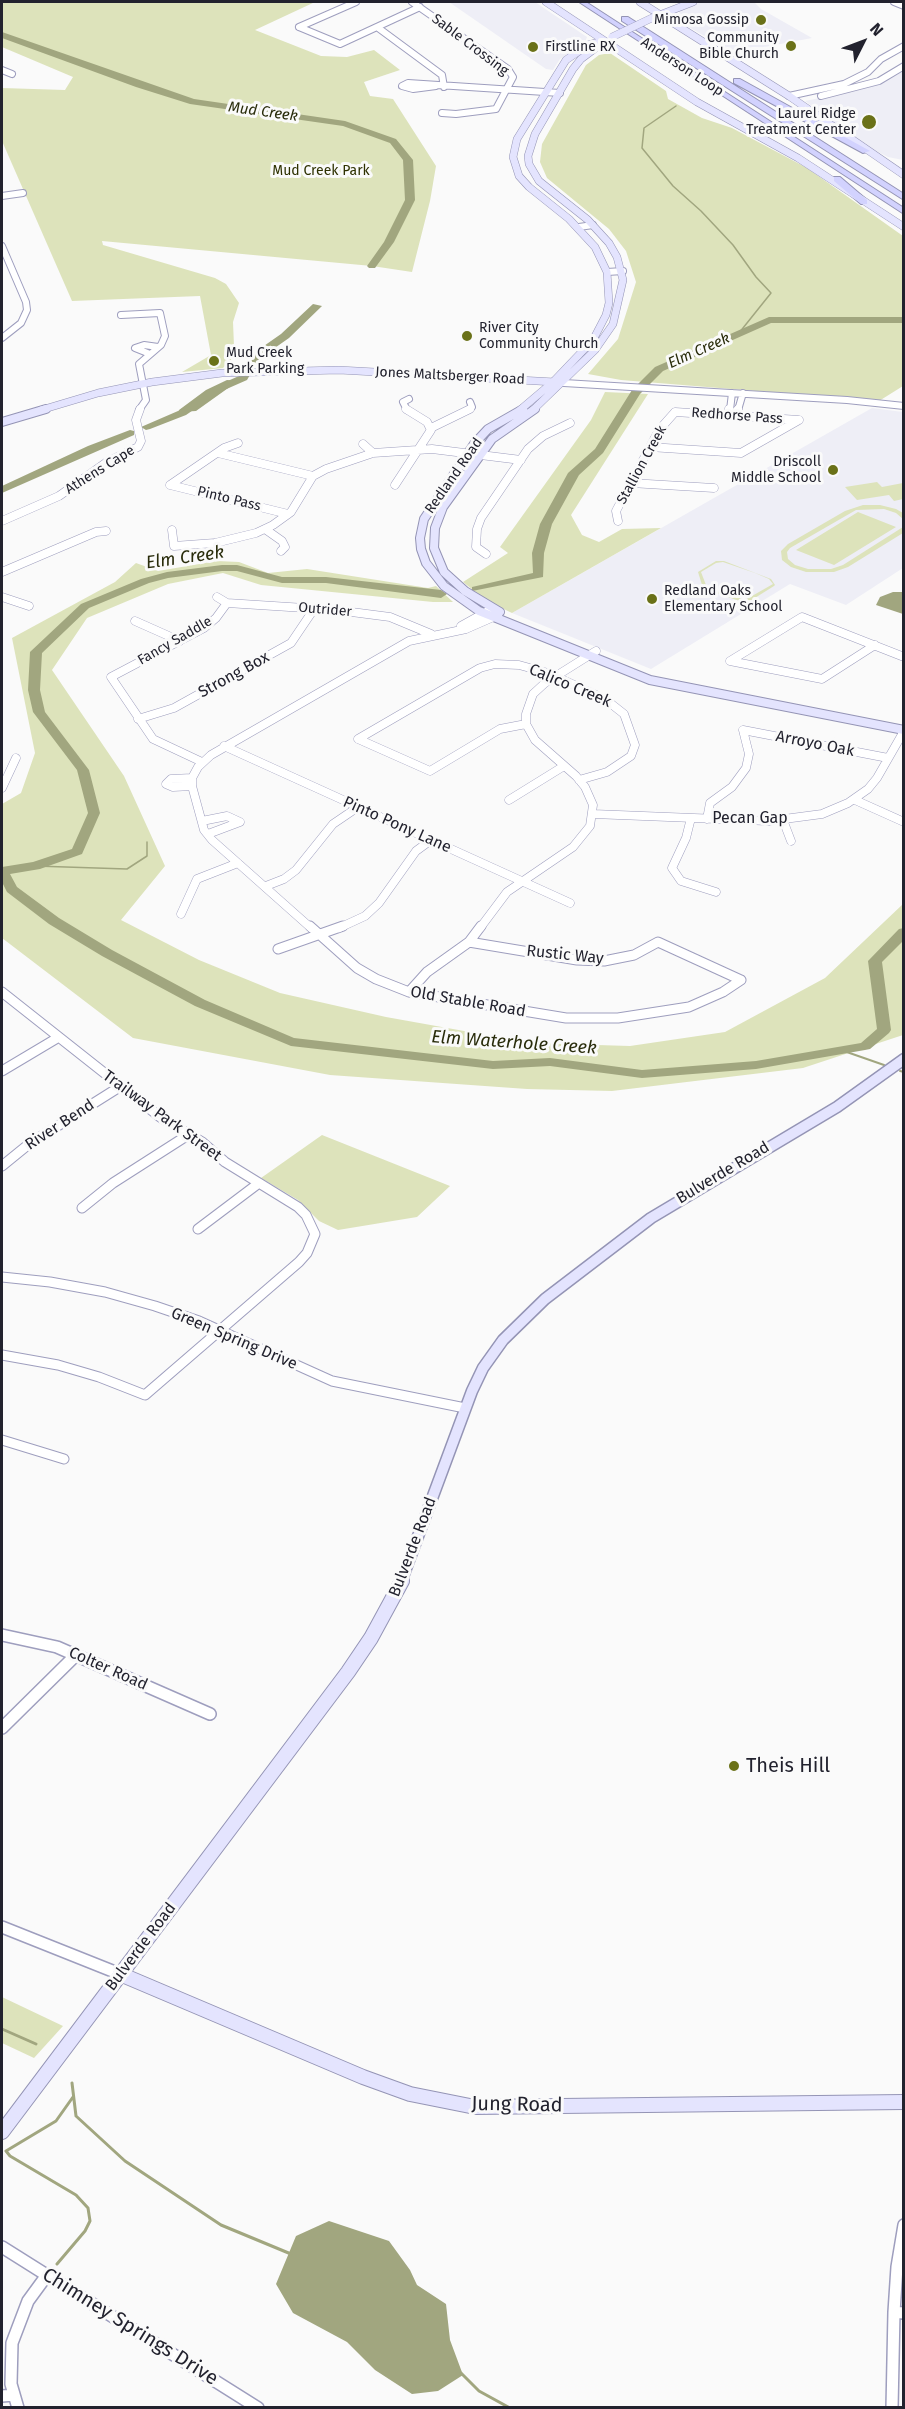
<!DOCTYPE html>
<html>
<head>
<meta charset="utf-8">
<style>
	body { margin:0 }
	#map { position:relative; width:905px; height:2409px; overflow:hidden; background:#fafafa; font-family:"Fira Sans",sans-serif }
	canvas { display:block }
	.frame { position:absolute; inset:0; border:3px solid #22222e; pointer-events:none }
	.north { position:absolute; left:833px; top:12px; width:60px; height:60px; -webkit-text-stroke:4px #fafafa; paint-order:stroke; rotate:48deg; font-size:16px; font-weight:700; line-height:24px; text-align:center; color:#22222e }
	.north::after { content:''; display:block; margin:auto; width:21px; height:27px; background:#22222e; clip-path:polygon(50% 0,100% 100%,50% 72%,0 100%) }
</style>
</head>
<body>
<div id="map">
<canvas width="905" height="2409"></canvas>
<div class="frame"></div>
<div class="north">N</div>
</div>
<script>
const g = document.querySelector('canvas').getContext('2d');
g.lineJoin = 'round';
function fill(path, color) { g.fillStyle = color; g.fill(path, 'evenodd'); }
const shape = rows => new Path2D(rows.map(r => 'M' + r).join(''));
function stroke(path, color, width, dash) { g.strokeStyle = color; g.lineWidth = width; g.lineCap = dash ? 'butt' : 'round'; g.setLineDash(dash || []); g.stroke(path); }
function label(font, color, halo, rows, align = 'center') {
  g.font = font + ' "Fira Sans",sans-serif'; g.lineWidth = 6; g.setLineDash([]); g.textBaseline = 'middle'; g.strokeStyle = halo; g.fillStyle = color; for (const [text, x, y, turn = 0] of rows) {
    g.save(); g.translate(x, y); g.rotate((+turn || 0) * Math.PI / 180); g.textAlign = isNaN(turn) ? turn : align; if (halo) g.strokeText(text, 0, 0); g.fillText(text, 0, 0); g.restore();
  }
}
fill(shape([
	[449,2,535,2,587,37,585,42,560,59,553,70,546,69],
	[699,2,754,2,761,9,812,38,733,53,682,23,677,16,681,10],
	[903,70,903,160,888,157,862,144,805,101,859,90,883,83],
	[872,408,903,412,903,568,846,605,790,584,651,669,512,613]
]), '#eeeef6');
fill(shape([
	[2,2,315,2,255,30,321,56,347,57,374,50,400,70,364,82,370,96,393,99,436,166,430,201,412,272,372,266,102,241,103,245,215,278,226,284,239,303,233,322,234,346,231,360,223,368,182,372,211,355,200,296,72,301,2,141,2,88,65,90,73,77,2,47],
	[610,53,666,91,668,99,702,118,732,128,807,168,903,236,903,386,879,401,621,380,588,374,618,339,636,282,626,251,609,229,547,178,540,162,542,144,586,65,599,55],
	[605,392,648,394,571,515,582,535,599,542,622,529,661,528,512,613,487,601,463,582,508,553,500,547,591,420],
	[877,482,882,487,903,483,903,499,894,501,889,495,857,500,845,487],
	[863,505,880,505,896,509,903,513,903,519,896,513,884,509,856,510,790,548,787,552,788,559,795,565,808,569,831,569,843,565,903,527,903,533,848,567,834,572,806,572,791,567,782,560,781,551,788,544,845,511],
	[858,512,896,527,834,565,796,550],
	[217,561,239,562,268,573,307,569,428,588,436,586,453,602,433,602,261,585,223,573,168,584,87,618,52,670,124,776,165,866,121,920,199,960,280,993,386,1017,531,1043,630,1046,725,1032,825,978,903,904,903,1035,803,1068,612,1091,527,1089,330,1075,133,1038,2,938,2,804,21,793,35,753,12,638,115,582,136,563,158,571],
	[724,561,771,579,775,585,774,586,742,606,742,602,703,588,698,572,716,561],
	[723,562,755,573,769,579,773,584,745,600,706,585,701,572,716,563],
	[322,1135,450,1186,417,1217,338,1230,319,1221,298,1200,261,1178],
	[2,1997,63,2026,34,2058,2,2043]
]), '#dde3bb');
fill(shape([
	[227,380,238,381,196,411,179,412,179,410,206,390],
	[893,592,903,592,903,614,876,605,880,597],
	[329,2221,389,2241,410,2270,417,2285,446,2304,450,2340,463,2375,438,2391,412,2394,375,2370,347,2342,293,2313,276,2284,296,2236]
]), '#a1a67f');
stroke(shape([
	[676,106,644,128,642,148,673,186,701,211,733,245,756,277,771,293,739,333],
	[35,866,127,869,147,856,147,842]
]), '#a1a67f', 1.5);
stroke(shape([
	[841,1050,884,1065],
	[900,1071,904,1072]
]), '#a1a67f', 2);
stroke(shape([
	[2,2029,36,2044],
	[72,2083,76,2116,125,2161,221,2225,291,2254],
	[57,2264,85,2231,90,2221,88,2208,76,2195,10,2156,6,2151,56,2121,73,2097],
	[461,2373,479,2391,510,2408]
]), '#a1a67f', 3);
fill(shape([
	[2,32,194,99,345,121,396,139,413,160,415,200,394,242,375,268,369,268,367,266,384,242,405,200,403,160,390,143,343,126,190,104,136,87,2,38,2,32],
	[313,304,322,306,289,338,259,359,247,380,222,391,214,391,214,387,239,376,251,355,281,334,313,304],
	[769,317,904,317,904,323,771,323,663,371,640,394,603,453,579,475,552,524,544,553,543,577,472,591,472,587,533,573,532,553,540,524,568,473,595,449,632,390,655,367,769,317],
	[198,399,202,400,202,404,186,415,150,429,146,430,141,427,178,411,198,399],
	[130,430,134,431,134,435,2,493,2,486,88,446,130,430],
	[222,565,237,565,282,577,326,577,441,590,447,594,441,598,326,583,282,583,237,571,222,571,168,578,149,583,89,608,42,653,40,690,45,712,89,770,100,813,82,854,40,869,10,874,17,887,59,918,112,950,205,1000,294,1038,493,1061,550,1058,642,1070,756,1061,861,1043,877,1029,868,961,899,929,904,928,904,940,882,962,891,1030,889,1033,870,1049,865,1050,756,1069,642,1078,550,1066,493,1069,291,1046,195,1006,102,956,49,924,7,892,2,882,2,867,33,862,72,849,88,813,77,770,33,712,28,690,30,652,81,604,141,579,167,572,222,565]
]), '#a1a67f');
const minorFar3 = shape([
	[412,2,508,69,513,77,496,109,456,114,442,113],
	[894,2,904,6],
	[299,27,340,44,420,7],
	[299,27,356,2],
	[377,27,442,75,444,87],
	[2,70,12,74],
	[436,86,413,89,402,86,408,83,560,93],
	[789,96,844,84,868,72,881,59,904,46],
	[821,96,879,81,904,66],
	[2,196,23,193],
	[579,227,593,225],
	[2,246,26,302,27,310,21,323,2,338],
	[607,272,623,271],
	[121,315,160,313,165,336,161,345,139,364,146,400,139,410],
	[150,354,135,348,144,345,158,347],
	[564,383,847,400,904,406],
	[407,410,403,402,409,399],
	[468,410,472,407,470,402],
	[730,410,732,393],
	[738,410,743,393]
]);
const minorFar2 = shape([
	[729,409,732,416,738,409],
	[431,428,470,409],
	[363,444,373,453],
	[650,447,741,453,799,420],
	[218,453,313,476],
	[631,483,714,488],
	[170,485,288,514],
	[170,485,224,448,238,443],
	[395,485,431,430,427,422,406,409],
	[2,521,59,496,107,462,138,447,141,441,136,420,140,409],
	[618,521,616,511,659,430,675,412,799,420],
	[265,529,282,541,285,547,281,551],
	[172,530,174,546,215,543,256,533,273,525,291,512,313,476,326,469,373,453,432,449,521,460],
	[486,554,476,547,477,529,481,518,528,449,543,436,570,423],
	[2,572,96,532,106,531],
	[2,597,29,606],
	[217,597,227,603,336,610,390,617,431,634],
	[135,621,180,641],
	[461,626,488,611],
	[730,661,802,617,904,657],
	[730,661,822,679,875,645],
	[138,719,174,708,291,643,314,609],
	[358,739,480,668,495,664,519,665,548,673,605,699,624,714,635,745,631,756,607,772,579,780],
	[358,739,430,771,500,729,526,724],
	[224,746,570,903],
	[202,762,153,739,111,677,204,628,216,618,227,603],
	[192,778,171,779,166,784,173,787,192,786],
	[2,788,16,758],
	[509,800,564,766],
	[855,800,904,822],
	[593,814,769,821,822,814,848,803,868,789,877,778,904,731],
	[691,818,686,838,672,868,681,881,716,892],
	[707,819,710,803,732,787,746,768,749,754,743,730,888,758],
	[783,820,791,841],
	[202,821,227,816,240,822,208,834],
	[266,886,284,879,296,870,333,824,358,807],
	[181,914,197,879,238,863],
	[311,928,212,840,204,830,192,786,192,778,198,767,211,755,409,641,466,629,498,615],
	[339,928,365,916,379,903,416,851,431,840],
	[480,928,507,892,573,847,590,826,593,805,585,787,576,776,535,740,526,724,526,714,533,694,545,683,596,651]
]);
const minorFar1 = shape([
	[310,926,357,968,376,979,409,992,566,1018,618,1018,689,1007,723,992,741,980],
	[469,942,577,960,604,961,634,955,658,942,741,980],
	[278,949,343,926],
	[2,992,160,1117,202,1142,225,1162,298,1207,306,1215,315,1234,307,1253,299,1262,145,1395,99,1377,58,1365,2,1355],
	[409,992,427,972,469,942,481,926],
	[2,1071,59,1037],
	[2,1166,29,1144,121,1086],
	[82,1208,113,1183,188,1135],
	[198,1229,259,1183],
	[2,1277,50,1282,105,1292,155,1306,199,1321,332,1381,465,1408],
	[2,1440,64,1459]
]);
const minor = shape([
	[2,1635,57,1647,210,1714],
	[2,1728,76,1655],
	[2,1927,120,1974],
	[904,2225,897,2267,894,2312,904,2313],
	[2,2247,258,2408],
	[2,2396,14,2395],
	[18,2408,11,2384,12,2343,28,2301,47,2275],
	[892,2408,894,2312]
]);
const majorFar3 = shape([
	[546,2,697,102,798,158,904,227],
	[640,2,789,96,904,175],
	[657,16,693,2],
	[41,410,98,393,152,382,222,373,339,370,555,382],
	[520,410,553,382,593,340,606,315,609,303,607,272,595,247,569,219,529,187,519,176,513,157,517,139,566,60,588,45,604,41],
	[533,410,595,350,613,324,623,280,617,257,609,243,588,220,539,181,529,164,528,156,535,134,573,69,581,59,601,44]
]);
const majorFar2 = shape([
	[523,409,488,429,474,444,424,519,420,538,421,549,426,563,444,586,479,611,650,680,904,730],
	[2,422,46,409],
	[500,612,465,591,444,572,434,548,435,528,443,507,492,439,535,409]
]);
const majorFar1 = shape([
	[401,1582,472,1391,483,1368,503,1340,545,1299,651,1218,837,1107,904,1059]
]);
const major = shape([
	[120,1974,363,2077,410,2094,475,2107,904,2102],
	[2,2132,348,1672,371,1638,402,1581]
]);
const highway = shape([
	[579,2,586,2,904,208,904,214,579,2],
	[622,17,628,17,904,194,904,200,622,21,622,17],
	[734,79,740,79,870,151,863,153,734,83,734,79],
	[834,177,840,177,867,200,867,204,861,204,834,181,834,177]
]);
stroke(minorFar3, '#9e9ebe', 8);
stroke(minorFar2, '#9e9ebe', 9);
stroke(minorFar1, '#9e9ebe', 11);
stroke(minor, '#9e9ebe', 14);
stroke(majorFar3, '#9494b5', 8);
stroke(majorFar2, '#9494b5', 10);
stroke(majorFar1, '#9494b5', 13);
stroke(major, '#9494b5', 16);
stroke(highway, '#9494b5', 2);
stroke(minorFar3, '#fff', 6);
stroke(minorFar2, '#fff', 8);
stroke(minorFar1, '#fff', 9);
stroke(minor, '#fff', 11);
stroke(majorFar3, '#e4e4fe', 7);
stroke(majorFar2, '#e4e4fe', 8);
stroke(majorFar1, '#e4e4fe', 10);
stroke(major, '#e4e4fe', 14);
fill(highway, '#d2d2fe');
const majorBridge = shape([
	[612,37,654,17]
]);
stroke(majorBridge, '#9494b5', 8, []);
stroke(majorBridge, '#e4e4fe', 7);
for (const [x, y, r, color] of [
	[761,20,6,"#6a7118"],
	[791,46,6,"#6a7118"],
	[533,47,6,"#6a7118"],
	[869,122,8,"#6a7118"],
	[467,336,6,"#6a7118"],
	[214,361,6,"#6a7118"],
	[833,470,6,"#6a7118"],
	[652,599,6,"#6a7118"],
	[734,1766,6,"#6a7118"]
]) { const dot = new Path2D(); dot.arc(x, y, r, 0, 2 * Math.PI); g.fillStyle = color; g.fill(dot); stroke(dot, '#fafafa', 2); }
label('14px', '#22222e', '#fafafa', [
	["Mimosa Gossip",749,20],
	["Community",779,38],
	["Bible Church",779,54],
	["Firstline RX",545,47,"left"],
	["Laurel Ridge",856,114],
	["Treatment Center",856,130],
	["River City",479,328,"left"],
	["Community Church",479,344,"left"],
	["Mud Creek",226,353,"left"],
	["Park Parking",226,369,"left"],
	["Driscoll",821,462],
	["Middle School",821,478],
	["Redland Oaks",664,591,"left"],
	["Elementary School",664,607,"left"]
], 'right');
label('14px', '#22222e', '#fafafa', [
	["Sable Crossing",470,45,37],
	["Anderson Loop",682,67,33],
	["Jones Maltsberger Road",450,376,3],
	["Redhorse Pass",737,416,4],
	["Stallion Creek",642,465,-61],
	["Athens Cape",100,470,-32],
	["Redland Road",454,476,-55],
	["Pinto Pass",229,499,14],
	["Outrider",325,610,5],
	["Fancy Saddle",175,641,-30]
]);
label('14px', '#2e3100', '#fafafa', [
	["Mud Creek Park",321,171]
]);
label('italic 15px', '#292c0b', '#fafafa', [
	["Mud Creek",263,112,8],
	["Elm Creek",699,351,-24]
]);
label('16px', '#22222e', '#fafafa', [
	["Strong Box",234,675,-29],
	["Calico Creek",570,686,23],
	["Arroyo Oak",815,744,11],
	["Pecan Gap",750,819],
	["Pinto Pony Lane",397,825,24],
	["Rustic Way",565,955,6],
	["Old Stable Road",468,1002,10],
	["Trailway Park Street",162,1116,36],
	["River Bend",60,1125,-33],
	["Bulverde Road",723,1173,-31],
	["Green Spring Drive",234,1339,23],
	["Bulverde Road",413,1547,-69],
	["Colter Road",108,1669,24],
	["Bulverde Road",141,1947,-53]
]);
label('italic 18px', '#292c0b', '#fafafa', [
	["Elm Creek",185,558,-8],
	["Elm Waterhole Creek",514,1043,4]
]);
label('20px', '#22222e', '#fafafa', [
	["Theis Hill",746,1766]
], 'left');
label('20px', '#22222e', '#fafafa', [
	["Jung Road",517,2105,1],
	["Chimney Springs Drive",130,2327,32]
]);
</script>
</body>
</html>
